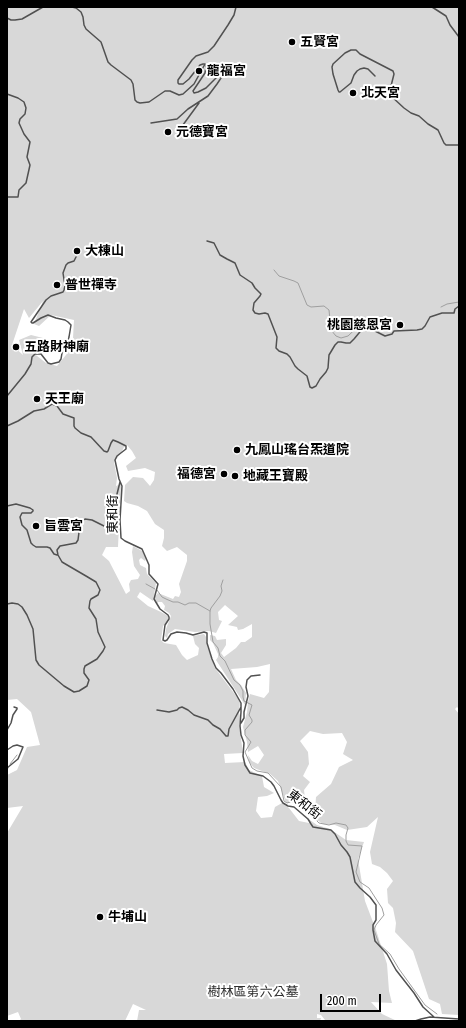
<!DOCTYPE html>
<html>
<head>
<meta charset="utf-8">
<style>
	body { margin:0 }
	#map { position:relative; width:466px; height:1028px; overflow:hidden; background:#fff; font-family:"Fira Sans Condensed",sans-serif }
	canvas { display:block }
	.frame { position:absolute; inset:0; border:8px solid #000; pointer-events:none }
	.scale { position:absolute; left:320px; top:994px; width:61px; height:18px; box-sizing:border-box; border:2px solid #000; border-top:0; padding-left:5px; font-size:12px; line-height:14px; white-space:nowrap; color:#000; -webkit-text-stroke:3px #fff; paint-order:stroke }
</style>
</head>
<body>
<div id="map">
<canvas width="466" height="1028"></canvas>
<div class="frame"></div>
<div class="scale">200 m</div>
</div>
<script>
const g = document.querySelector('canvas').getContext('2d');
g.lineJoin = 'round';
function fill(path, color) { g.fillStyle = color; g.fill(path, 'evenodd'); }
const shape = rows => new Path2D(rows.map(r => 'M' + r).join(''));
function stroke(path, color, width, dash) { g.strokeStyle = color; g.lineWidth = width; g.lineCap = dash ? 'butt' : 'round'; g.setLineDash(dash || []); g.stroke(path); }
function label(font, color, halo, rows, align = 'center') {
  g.font = font + ' "Fira Sans Condensed","Noto Sans TC",sans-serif'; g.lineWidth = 4; g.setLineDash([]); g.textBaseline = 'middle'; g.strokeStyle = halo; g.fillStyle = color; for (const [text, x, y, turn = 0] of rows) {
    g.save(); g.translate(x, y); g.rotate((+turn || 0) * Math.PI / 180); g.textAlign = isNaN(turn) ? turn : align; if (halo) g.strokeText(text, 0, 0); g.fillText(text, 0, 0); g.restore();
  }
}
fill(shape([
	[7,7,459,7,459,709,457,707,455,709,459,714,459,1015,442,1014,440,1004,429,999,413,951,395,932,396,923,393,908,388,903,387,889,393,881,387,873,380,867,372,864,370,852,378,817,367,827,347,830,335,825,323,824,310,815,315,811,316,797,331,784,339,767,353,760,343,754,347,742,342,733,323,734,310,731,300,741,308,752,309,764,303,776,310,782,304,790,305,799,295,803,286,803,278,781,270,774,254,768,249,762,248,755,252,761,258,764,264,755,258,746,248,752,247,742,243,727,247,712,248,702,250,694,264,698,269,692,270,664,257,667,231,669,236,680,241,685,246,693,245,705,216,660,218,657,218,654,213,643,210,640,210,635,215,636,217,640,226,639,226,645,221,653,224,657,236,648,241,642,245,642,252,637,252,624,243,629,238,630,237,627,228,625,238,616,225,605,218,612,219,620,222,621,216,633,209,631,195,632,175,629,168,634,167,638,165,636,166,629,171,616,169,613,164,610,165,606,162,602,158,602,157,604,155,602,155,596,158,593,173,599,175,596,179,597,181,592,179,584,187,561,187,555,177,547,167,551,162,546,164,538,164,530,155,524,147,511,138,506,127,503,124,501,125,485,133,477,143,478,150,486,154,480,155,472,145,468,128,471,126,466,136,458,132,451,127,445,124,447,121,453,114,462,117,478,116,486,121,484,118,547,106,547,102,555,109,561,126,594,130,591,129,584,131,580,138,579,140,575,134,566,132,552,133,546,142,551,146,559,145,561,141,558,139,560,140,565,146,568,147,574,156,583,153,601,140,592,137,597,148,606,161,612,168,616,168,621,163,626,161,640,164,643,176,645,182,655,187,660,198,655,199,648,195,644,193,636,204,634,206,637,207,646,215,668,240,701,239,713,241,718,239,725,243,753,224,754,225,763,245,762,249,770,262,776,264,787,274,793,267,796,258,797,256,811,261,818,272,817,275,807,282,803,289,808,299,821,309,823,309,821,300,813,317,825,330,829,346,840,364,842,358,859,365,901,376,930,387,964,389,991,392,1003,371,1002,382,1014,397,1021,324,1021,325,1020,321,1015,317,1014,317,1018,321,1018,320,1021,137,1021,139,1010,146,1010,133,1004,125,1021,19,1021,21,1019,18,1012,7,1016,7,833,23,806,7,808,7,775,17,770,27,747,40,745,31,712,17,699,7,700],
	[43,301,34,324,39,326,51,315,74,320,73,338,78,345,70,350,57,366,46,363,32,352,33,344,42,343,43,338,31,335,19,340,23,355,12,345,24,309,29,318]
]), '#d8d8d8');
stroke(shape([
	[274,270,279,276,294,281,298,283,307,305,311,307,324,306,329,310,331,330,336,336,341,338,348,336,365,320,378,324,384,329,390,330],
	[441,307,447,304,459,302],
	[223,580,221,586,222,591,220,596,211,608,210,611,210,624,213,642,218,648,220,656,225,661,234,680,240,685,243,691,243,697,244,701,252,705,249,715,252,720,252,722,245,730,245,735,251,742,245,752,252,768,257,771,268,773,281,787,284,801,287,803,297,800,304,800,307,802,310,809,314,811,317,821,319,823,329,825,336,823,346,825,348,828,346,835,346,841,348,845,362,846,356,872,360,882,369,888,378,902,382,908,384,915,376,925,374,930,379,944,390,954,399,969,425,1005,437,1014],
	[146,584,155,589],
	[157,590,162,597,166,599,173,602,178,602,185,605,189,603,196,603,210,611],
	[10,764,17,755],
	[7,770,8,768]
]), '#9f9f9f', 1);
stroke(shape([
	[72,7,76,8,81,12,83,17,84,25,86,29,101,42,108,62,111,65,131,80,133,84,135,100,137,102,140,103,149,102,165,91,170,91,179,95,183,94,194,84,205,64],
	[432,7,446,16,450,25,459,37],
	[7,18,11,20,15,20,22,19,43,7],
	[375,76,368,69,364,68,360,69,357,71,354,75,351,83,340,92,339,92,338,90,333,74,332,67,333,64,345,53,351,50,356,50,360,54,393,71,394,74,389,94,391,96,404,108,411,113,419,116,428,124,438,130,444,143,446,145,459,145],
	[7,94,18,98,24,102,26,108,25,114,20,119,19,123,24,134,30,142,27,157,30,165,26,183,19,190,18,197,7,197],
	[151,123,177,119,188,109,208,96,217,84,221,78,220,77,218,76,206,88,198,92,194,93,193,91,205,73,206,66,205,64,203,64,200,65,189,79,183,84,179,84,178,83,178,80,192,60,196,56,208,52,214,46,228,25,234,15,236,7],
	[180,129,199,103],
	[207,241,214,243,220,255,227,259,235,263,240,275,252,283,255,288,261,294,260,296,254,303,253,310,255,313,259,314,265,313,268,314,277,337,276,348,279,351,287,354,290,357,295,366,298,369,307,376,310,387,312,388,316,386,320,379,326,372,328,368,329,355,335,345,338,342,341,342,346,343,350,343,354,339,364,327,367,327,385,336,392,334,394,331,417,330,422,329,425,326,430,317,442,313,454,313,455,309,459,306],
	[7,396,25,374,31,364,32,357,35,354,41,354,48,363,51,364,59,362,61,359,62,353,67,346,69,337,71,325,68,322,65,320,56,318,48,315,41,318,33,323,32,323,31,322,46,300,51,296,63,292,64,290,65,286,63,273,66,265,68,263,74,261,76,257],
	[7,426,18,421,34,411,44,409,52,404,57,406,63,414,74,418,74,426,75,428,81,433,91,437,104,451,107,452,108,451,111,443,113,440,118,442,126,446,126,449,117,456,115,460,119,479,122,486,120,520,121,538,125,541,142,549,149,565,149,574,158,584,154,599,160,609,168,615,169,617,169,619,165,625,163,640,165,641,167,640,171,634,177,632,186,633,193,635,204,632,207,633,207,643,212,659,216,668,221,673,233,689,241,703,241,712,240,726,241,735,244,743,243,756,245,765,250,773,263,776,271,782,274,786,281,800,283,803,288,806,294,807,308,819,311,824,313,827,331,830,335,834,341,845,347,852,350,857,355,882,360,888,370,897,376,905,376,920,373,925,373,930,375,941,387,954,396,970,414,993,423,1007,434,1017],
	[7,506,16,504,30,508,33,510,33,511,31,513,22,513,20,517,22,525,27,530,31,543,33,545,36,547,47,547,50,548,54,554,57,555],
	[7,604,12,603,18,604,22,607,27,615,33,629,36,660,39,665,64,686,74,692,79,691,87,686,89,680,84,673,84,669,85,666,97,659,103,651,105,647,98,632,96,619,89,608,90,601,91,599,98,595,100,590,96,582,86,576,62,562,58,555,57,550,60,546,76,543,78,540,80,524,82,521,85,519,92,520,104,526,107,526,110,522,120,482],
	[157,710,169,712,177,710,179,708,182,707,188,710,194,715,208,720,213,725,220,729,226,736,228,736,229,729,241,707],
	[241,723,244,718,244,712,248,696,246,687,247,680,251,676,260,675],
	[7,730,11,723,13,715,17,709,17,708,14,707],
	[7,750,13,746,17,745,23,747,18,759,7,768],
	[415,1021,421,1019,430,1017,459,1019]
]), '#515151', 1.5);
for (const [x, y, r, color] of [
	[292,42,4,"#000"],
	[199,71,4,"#000"],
	[353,93,4,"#000"],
	[168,132,4,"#000"],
	[77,251,4,"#000"],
	[57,285,4,"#000"],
	[400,325,4,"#000"],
	[16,347,4,"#000"],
	[37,399,4,"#000"],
	[237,450,4,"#000"],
	[224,474,4,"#000"],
	[235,476,4,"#000"],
	[36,526,4,"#000"],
	[100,917,4,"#000"]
]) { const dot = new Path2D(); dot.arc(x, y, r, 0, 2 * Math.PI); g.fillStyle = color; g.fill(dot); stroke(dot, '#fff', 1.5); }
label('bold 13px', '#000', '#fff', [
	["五賢宮",300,42],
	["龍福宮",207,71],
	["北天宮",361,93],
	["元德寶宮",176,132],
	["大棟山",85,251],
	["普世禪寺",65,285],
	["桃園慈恩宮",392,325,"right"],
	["五路財神廟",24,347],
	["天王廟",45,399],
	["九鳳山瑤台炁道院",245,450],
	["福德宮",216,474,"right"],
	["地藏王寶殿",243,476],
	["旨雲宮",44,526],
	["牛埔山",108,917]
], 'left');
label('13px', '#000', '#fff', [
	["東和街",113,514,-90],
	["東和街",304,805,38]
]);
label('13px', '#2f2f2f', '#fff', [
	["樹林區第六公墓",253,992]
]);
</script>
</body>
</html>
